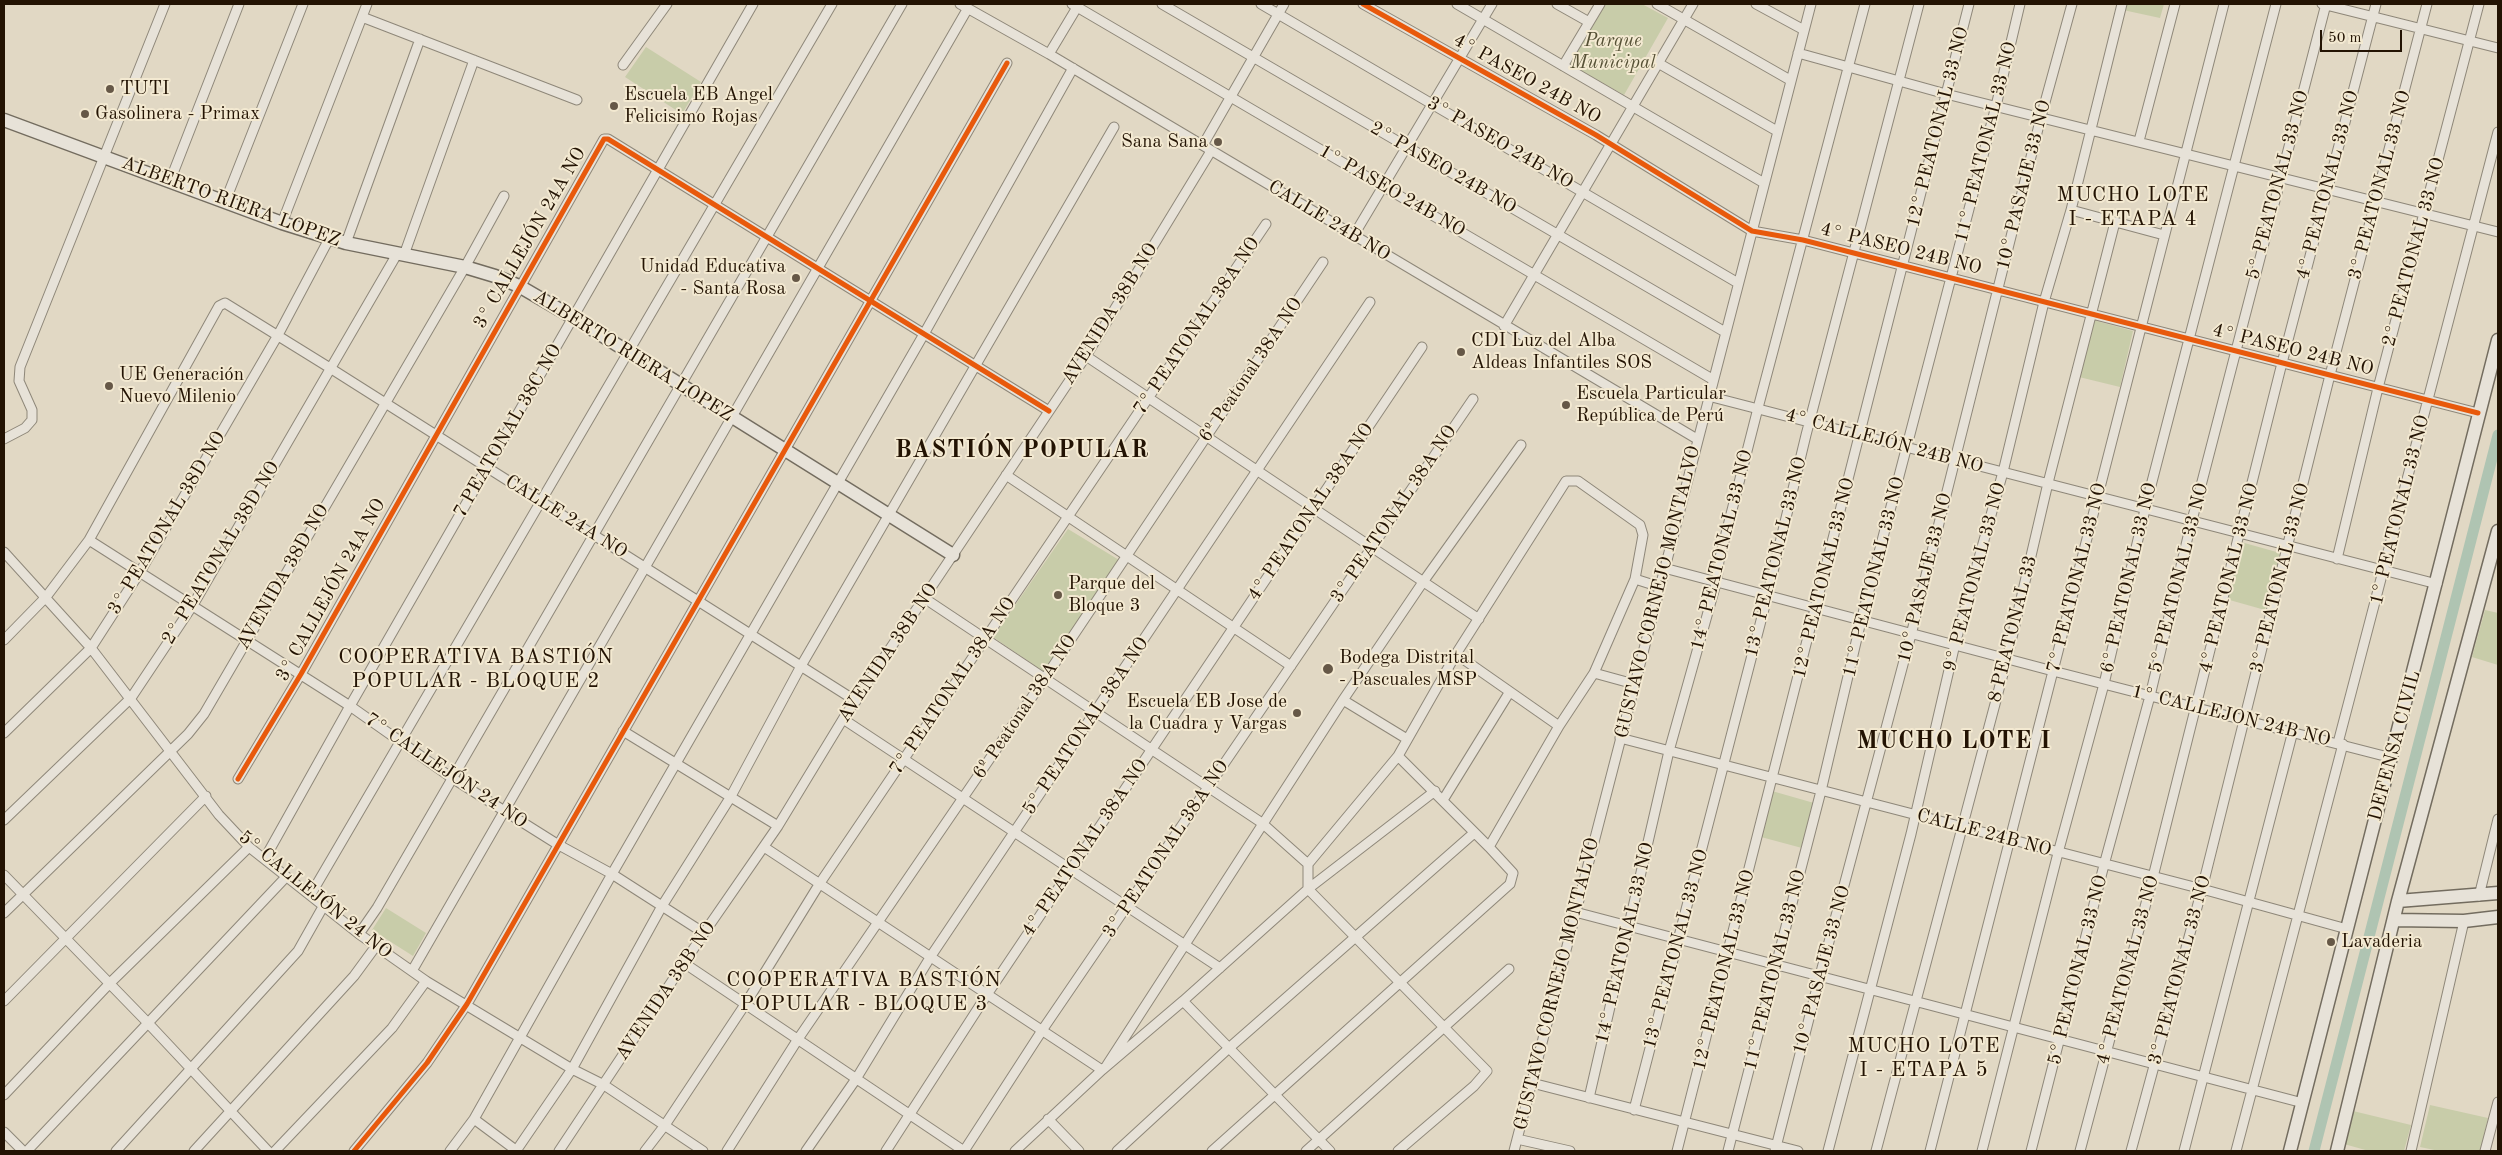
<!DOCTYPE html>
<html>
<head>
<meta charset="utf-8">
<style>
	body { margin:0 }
	#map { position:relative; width:2502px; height:1155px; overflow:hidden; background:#e1d8c4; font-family:"Old Standard TT",serif }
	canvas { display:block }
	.frame { position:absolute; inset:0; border:5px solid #231303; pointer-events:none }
	.scale { position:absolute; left:2320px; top:30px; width:82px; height:22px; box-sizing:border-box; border:2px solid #231303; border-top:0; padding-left:6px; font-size:15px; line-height:18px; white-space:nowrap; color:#231303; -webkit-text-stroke:4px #f3e9d1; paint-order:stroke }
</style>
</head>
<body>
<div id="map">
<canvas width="2502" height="1155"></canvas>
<div class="frame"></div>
<div class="scale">50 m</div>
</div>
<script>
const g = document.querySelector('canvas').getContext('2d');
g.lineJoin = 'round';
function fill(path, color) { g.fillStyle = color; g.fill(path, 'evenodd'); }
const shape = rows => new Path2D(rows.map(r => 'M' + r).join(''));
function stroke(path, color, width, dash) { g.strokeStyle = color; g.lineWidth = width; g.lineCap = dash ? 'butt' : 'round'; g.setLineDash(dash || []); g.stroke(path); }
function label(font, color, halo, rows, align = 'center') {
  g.font = font + ' "Old Standard TT",serif'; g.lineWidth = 4; g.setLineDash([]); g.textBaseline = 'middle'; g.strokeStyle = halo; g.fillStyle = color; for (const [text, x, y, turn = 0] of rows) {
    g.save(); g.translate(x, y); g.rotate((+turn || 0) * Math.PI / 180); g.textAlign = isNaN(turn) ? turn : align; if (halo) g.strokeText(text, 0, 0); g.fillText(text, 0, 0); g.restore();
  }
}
fill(shape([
	[1606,4,1642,4,1668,18,1624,95,1569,64],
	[2125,4,2164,4,2160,18,2123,10],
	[646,47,701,82,682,114,625,77],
	[2093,320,2133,331,2120,387,2079,377],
	[1068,529,1119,560,1044,672,993,637],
	[2241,542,2280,553,2265,610,2226,599],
	[2485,610,2498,613,2498,665,2472,657],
	[1772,791,1814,803,1802,848,1761,837],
	[386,908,426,933,413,956,372,930],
	[2430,1105,2488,1118,2480,1151,2439,1151,2420,1147],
	[2353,1111,2411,1125,2404,1151,2369,1151,2344,1144]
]), '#c8cca9');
stroke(shape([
	[2314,1151,2498,435]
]), '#afc4b2', 11);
const street = shape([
	[960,4,1049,54,1697,439],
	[1072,4,1712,379],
	[1162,4,1725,332],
	[1261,4,1738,283],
	[1363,4,1596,135,1752,231,1803,240,2478,413],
	[1457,4,1764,183],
	[1557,4,1589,22],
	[1657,4,1790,80],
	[1756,4,1804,30],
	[2322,4,2498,48],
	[362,17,577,100],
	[1798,53,1946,94,2498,232],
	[1049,54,1079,4],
	[1658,63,1777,131],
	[623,65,667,4],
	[1563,66,1600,4],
	[2139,141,2175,4],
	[1203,145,1284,4],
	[170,181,239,4],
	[225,202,303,4],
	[2071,210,2164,235],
	[282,223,367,4],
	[1354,235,1492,4],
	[346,243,420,39],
	[404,255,474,60],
	[1504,326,1693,4],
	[1086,356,1479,619],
	[1708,396,2437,584],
	[4,439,25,428,32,420,32,410,19,381,20,367,165,4],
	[1006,475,1291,666],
	[89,540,350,706,452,778,557,844,612,874,704,933],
	[4,552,91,648,219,815,249,847,359,934,426,981,572,1069,604,1085,703,1151],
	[2337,559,2378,388,2479,4],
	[1664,568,2053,671,2392,758],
	[1635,579,1660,587],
	[924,598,1262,823,1308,864],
	[4,640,46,597,89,540,219,306,225,303,330,368,856,701],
	[1456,654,1559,726],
	[1594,673,1634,684],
	[1343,700,1407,739],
	[843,719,1220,968],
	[623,731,778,826],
	[4,733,91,648,140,572,278,335,329,239],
	[1620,738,2202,889,2347,929],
	[2338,743,2498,132],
	[238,779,301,674,604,139,608,139,1049,411],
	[1443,800,1509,693],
	[4,820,131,698,193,605,397,254],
	[764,847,1102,1070],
	[265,858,350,706,753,4],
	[4,875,147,1022,268,1151],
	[1308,889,1308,864,1398,756,1456,654,1566,481,1578,481,1640,525,1643,535,1635,579,1594,673,1559,726,1489,847,1398,756],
	[1308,889,1487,1071,1474,1086,1398,1151],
	[311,894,832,4],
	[2479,896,2498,819],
	[1575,912,2303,1103],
	[4,913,188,734,204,714,465,267,504,196],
	[359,934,377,908,902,4],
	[684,963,964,1151],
	[412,971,968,8],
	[4,1001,206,796],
	[1183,1001,1330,1151],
	[1107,1065,1343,700,1423,582,1521,445],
	[1532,1083,1798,1151],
	[4,1095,110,983,249,847],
	[1589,1098,1669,751,1717,580,1719,561,1758,408,1865,4],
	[1634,1110,1764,609,1806,435,1919,4],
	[474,1119,517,1151],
	[1048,1119,1079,1151],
	[4,1132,23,1151],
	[1517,1139,1570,1151],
	[27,1151,286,877],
	[116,1151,298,951,324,905],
	[194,1151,354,976,376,946],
	[275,1151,392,1028,426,981],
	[354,1151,427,1063,467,1004,1007,63],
	[450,1151,474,1119,612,874,924,334,1073,68],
	[516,1151,572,1069,662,906,730,798,801,666,1114,127],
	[559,1151,704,933,778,826,843,719,1086,356,1211,151],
	[645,1151,665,1125,746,1003,820,883,1266,224],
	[727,1151,798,1039,1045,678,1323,262],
	[806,1151,856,1079,931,956,1370,302],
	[886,1151,988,993,1422,347],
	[964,1151,1043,1029,1473,399],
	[1015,1151,1102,1070,1183,1001,1308,889,1435,791],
	[1117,1151,1229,1048,1474,833],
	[1212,1151,1510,884,1513,873,1489,847],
	[1306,1151,1509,969],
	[1514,1151,1811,4],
	[1677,1151,1969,4],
	[1728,1151,1821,791,1861,621,1996,106,2020,4],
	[1775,1151,1822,968,1913,627,2041,117,2072,4],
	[1828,1151,1911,834,1955,644,2003,472,2044,302,2071,210,2122,4],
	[1876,1151,2007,659,2048,483,2115,222],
	[1930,1151,2224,4],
	[1982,1151,2058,853,2104,684,2147,501,2276,4],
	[2031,1151,2104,865,2150,696,2190,528,2326,4],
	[2080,1151,2153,877,2282,363,2376,4],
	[2131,1151,2202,889,2330,375,2427,4],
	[2184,1151,2293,731],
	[2236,1151,2343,744],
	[2411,1151,2464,921],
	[2485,1151,2498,1102]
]);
const secondary = shape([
	[4,120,282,223,346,243,465,267,495,276,519,286,574,318,953,555],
	[2398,901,2498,893],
	[2394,920,2464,921,2498,917],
	[2290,1151,2498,340],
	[2337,1151,2398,901,2498,531]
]);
stroke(street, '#8e8779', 11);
stroke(secondary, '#736c5f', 15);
stroke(street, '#e7e2d8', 9);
stroke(secondary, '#e7e2d8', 12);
stroke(shape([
	[1363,4,1596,135,1752,231,1803,240,2478,413],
	[238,779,301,674,604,139,608,139,1049,411],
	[354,1151,427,1063,467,1004,1007,63]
]), '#e8590c', 5);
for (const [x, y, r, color] of [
	[110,89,5,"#665847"],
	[614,106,5,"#665847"],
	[85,114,5,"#665847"],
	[1218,142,5,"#665847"],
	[796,278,5,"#665847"],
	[1461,352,5,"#665847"],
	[109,386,5,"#665847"],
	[1566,405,5,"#665847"],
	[1058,595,5,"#665847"],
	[1328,669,6,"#665847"],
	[1297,713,5,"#665847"],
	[2331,942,5,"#665847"]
]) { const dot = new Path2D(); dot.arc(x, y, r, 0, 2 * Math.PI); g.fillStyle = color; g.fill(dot); stroke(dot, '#f3e9d1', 2); }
label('italic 19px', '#555035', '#f3e9d1', [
	["Parque",1613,41],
	["Municipal",1613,63]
]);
label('19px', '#231303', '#f3e9d1', [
	["4° PASEO 24B NO",1527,79,29],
	["12° PEATONAL 33 NO",1938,127,-76],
	["11° PEATONAL 33 NO",1986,142,-76],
	["3° PASEO 24B NO",1500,143,30],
	["2° PASEO 24B NO",1443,168,30],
	["10° PASAJE 33 NO",2024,185,-76],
	["5° PEATONAL 33 NO",2278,185,-75],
	["4° PEATONAL 33 NO",2328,185,-75],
	["3° PEATONAL 33 NO",2380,185,-75],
	["1° PASEO 24B NO",1392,191,30],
	["ALBERTO RIERA LOPEZ",231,202,20],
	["CALLE 24B NO",1329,221,31],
	["3° CALLEJÓN 24A NO",530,238,-60],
	["4° PASEO 24B NO",1901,249,14],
	["2° PEATONAL 33 NO",2414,252,-75],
	["AVENIDA 38B NO",1110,314,-58],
	["7° PEATONAL 38A NO",1197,326,-56],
	["4° PASEO 24B NO",2293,350,14],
	["ALBERTO RIERA LOPEZ",633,356,32],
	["6º Peatonal 38A NO",1251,370,-56],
	["7 PEATONAL 38C NO",508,431,-60],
	["4° CALLEJÓN 24B NO",1884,441,15],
	["1° PEATONAL 33 NO",2400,510,-76],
	["4° PEATONAL 38A NO",1311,512,-56],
	["3° PEATONAL 38A NO",1394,514,-56],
	["CALLE 24A NO",566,517,32],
	["3° PEATONAL 38D NO",167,523,-59],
	["14° PEATONAL 33 NO",1722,550,-76],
	["2° PEATONAL 38D NO",221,553,-59],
	["13° PEATONAL 33 NO",1776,557,-76],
	["AVENIDA 38D NO",283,577,-60],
	["11° PEATONAL 33 NO",1874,577,-76],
	["9° PEATONAL 33 NO",1975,577,-75],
	["12° PEATONAL 33 NO",1824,578,-76],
	["10° PASAJE 33 NO",1925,578,-76],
	["7° PEATONAL 33 NO",2077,578,-76],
	["6° PEATONAL 33 NO",2129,578,-77],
	["5° PEATONAL 33 NO",2179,578,-76],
	["4° PEATONAL 33 NO",2229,578,-76],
	["3° PEATONAL 33 NO",2280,578,-76],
	["3° CALLEJÓN 24A NO",331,590,-61],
	["GUSTAVO CORNEJO MONTALVO",1658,592,-76],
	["8 PEATONAL 33",2013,629,-76],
	["AVENIDA 38B NO",888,653,-56],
	["7° PEATONAL 38A NO",953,686,-56],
	["6º Peatonal 38A NO",1025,707,-56],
	["1° CALLEJON 24B NO",2231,716,14],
	["5° PEATONAL 38A NO",1086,726,-56],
	["DEFENSA CIVIL",2395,746,-75],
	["7° CALLEJÓN 24 NO",446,771,34],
	["CALLE 24B NO",1984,833,15],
	["4° PEATONAL 38A NO",1085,848,-56],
	["3° PEATONAL 38A NO",1166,849,-56],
	["5° CALLEJÓN 24 NO",315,895,39],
	["14° PEATONAL 33 NO",1625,943,-77],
	["13° PEATONAL 33 NO",1676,949,-75],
	["12° PEATONAL 33 NO",1724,970,-76],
	["11° PEATONAL 33 NO",1775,970,-76],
	["10° PASAJE 33 NO",1822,970,-75],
	["5° PEATONAL 33 NO",2078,970,-76],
	["4° PEATONAL 33 NO",2128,970,-75],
	["3° PEATONAL 33 NO",2180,970,-75],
	["GUSTAVO CORNEJO MONTALVO",1557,984,-76],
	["AVENIDA 38B NO",666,991,-56]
]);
label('19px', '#231303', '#f3e9d1', [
	["TUTI",120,89],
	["Escuela EB Angel",624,95],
	["Felicisimo Rojas",624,117],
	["Gasolinera - Primax",95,114],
	["Sana Sana",1208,142,"right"],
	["Unidad Educativa",786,267,"right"],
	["- Santa Rosa",786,289,"right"],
	["CDI Luz del Alba",1471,341],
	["Aldeas Infantiles SOS",1471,363],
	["UE Generación",119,375],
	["Nuevo Milenio",119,397],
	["Escuela Particular",1576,394],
	["República de Perú",1576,416],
	["Parque del",1068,584],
	["Bloque 3",1068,606],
	["Bodega Distrital",1339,658],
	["- Pascuales MSP",1339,680],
	["Escuela EB Jose de",1287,702,"right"],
	["la Cuadra y Vargas",1287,724,"right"],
	["Lavaderia",2341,942]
], 'left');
g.letterSpacing = '1px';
label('21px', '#231303', '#f3e9d1', [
	["MUCHO LOTE",2133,195],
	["I - ETAPA 4",2133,219],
	["COOPERATIVA BASTIÓN",476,657],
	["POPULAR - BLOQUE 2",476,681],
	["COOPERATIVA BASTIÓN",864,980],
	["POPULAR - BLOQUE 3",864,1004],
	["MUCHO LOTE",1924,1046],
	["I - ETAPA 5",1924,1070]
]);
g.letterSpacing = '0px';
g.letterSpacing = '1px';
label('bold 24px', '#231303', '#f3e9d1', [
	["BASTIÓN POPULAR",1022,451],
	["MUCHO LOTE I",1954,742]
]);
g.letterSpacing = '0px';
</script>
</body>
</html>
